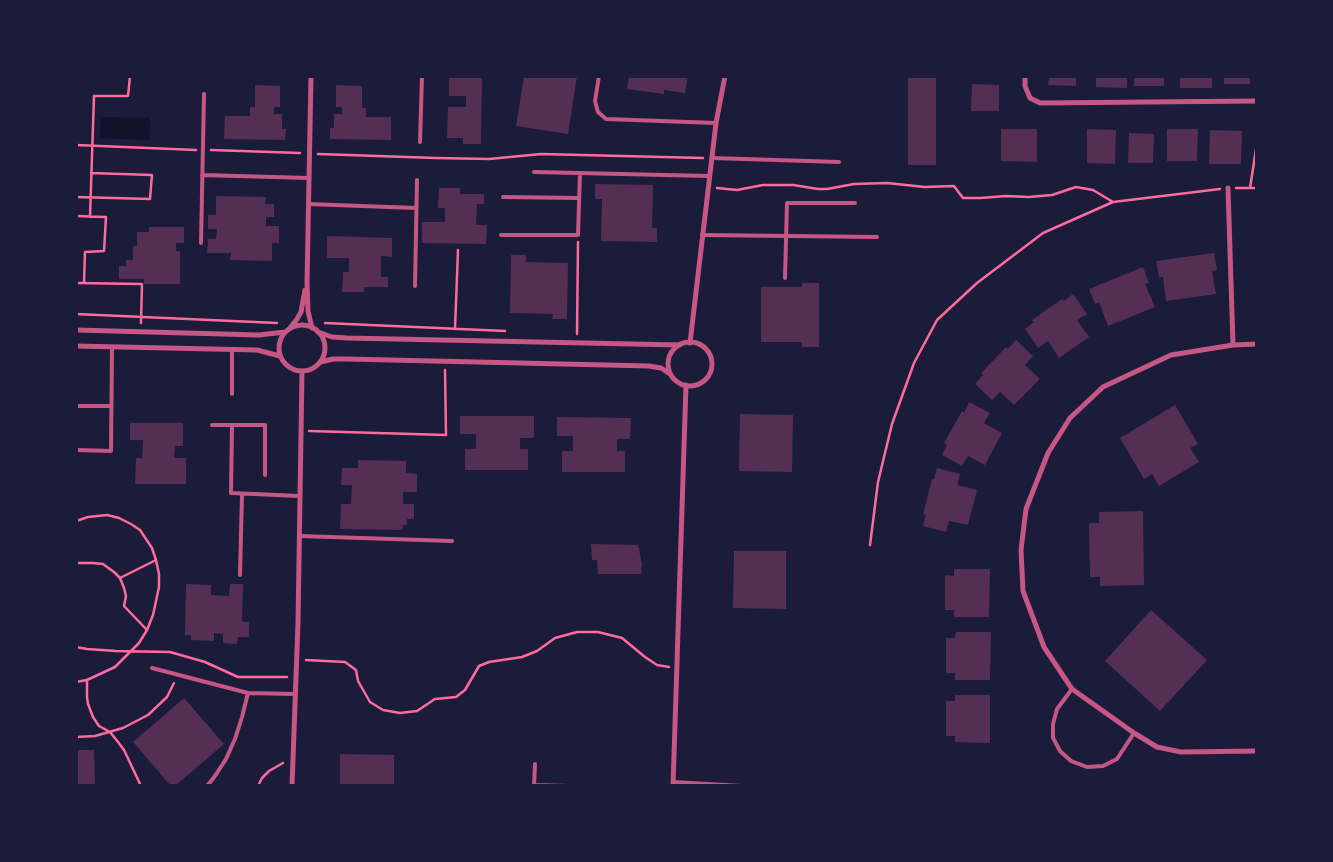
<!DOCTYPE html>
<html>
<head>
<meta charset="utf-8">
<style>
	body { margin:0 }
	#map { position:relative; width:1333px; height:862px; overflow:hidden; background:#1b1b3a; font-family:"Noto Sans",sans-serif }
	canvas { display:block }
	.frame { position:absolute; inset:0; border:78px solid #1b1b3a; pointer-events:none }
</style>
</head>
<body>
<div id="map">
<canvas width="1333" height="862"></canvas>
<div class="frame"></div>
</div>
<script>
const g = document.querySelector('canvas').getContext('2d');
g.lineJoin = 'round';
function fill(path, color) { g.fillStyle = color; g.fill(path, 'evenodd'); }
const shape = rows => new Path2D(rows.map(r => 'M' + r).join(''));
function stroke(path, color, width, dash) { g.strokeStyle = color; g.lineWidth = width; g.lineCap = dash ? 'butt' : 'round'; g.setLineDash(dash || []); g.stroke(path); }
fill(shape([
	[101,117,150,118,149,140,100,138]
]), '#12122b');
fill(shape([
	[449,76,482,76,481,144,463,144,463,138,447,138,448,107,466,107,466,96,449,96],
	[524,76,577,76,568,134,516,126],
	[629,76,688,76,685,93,664,90,664,94,627,89],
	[908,76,936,76,936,165,908,165],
	[1049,76,1076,76,1076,86,1048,85],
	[1096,76,1127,76,1127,88,1096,87],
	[1134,76,1164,76,1164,86,1134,86],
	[1180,76,1212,76,1212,88,1180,88],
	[1224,76,1250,76,1250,84,1224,84],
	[972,84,999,85,999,111,971,111],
	[255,85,280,86,280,107,274,107,274,114,282,114,282,129,286,129,285,140,224,139,225,116,250,116,250,107,255,107],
	[336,85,362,86,362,108,366,108,366,117,391,117,391,140,330,139,330,128,334,128,334,114,342,114,342,107,336,107],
	[1001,129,1037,129,1037,162,1001,161],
	[1087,129,1116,130,1115,164,1087,163],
	[1167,129,1198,129,1197,161,1167,161],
	[1210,130,1242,131,1241,164,1209,164],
	[1129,133,1154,134,1153,163,1128,163],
	[595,184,653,185,652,228,657,228,657,242,601,241,602,199,595,199],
	[439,188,460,188,460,194,484,194,484,204,477,204,476,225,487,225,486,244,422,243,422,222,445,222,445,208,438,208],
	[216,196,266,197,265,204,274,204,274,217,266,217,266,226,279,226,279,243,272,243,272,261,230,260,231,253,207,253,208,239,216,239,217,229,208,229,208,215,216,215],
	[149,227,184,227,184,243,176,243,176,251,180,251,180,284,144,284,144,279,119,279,119,266,126,266,126,260,133,260,133,246,137,246,137,232,149,232],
	[327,236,392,238,392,257,381,256,381,277,388,277,388,287,364,287,364,292,342,292,343,272,349,272,349,258,327,258],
	[1214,253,1217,270,1212,271,1216,294,1166,301,1163,277,1159,277,1156,261],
	[511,255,526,255,526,262,568,263,567,319,552,319,553,314,510,313],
	[1143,267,1149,283,1145,284,1155,307,1108,326,1099,302,1095,304,1089,289],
	[802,283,819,283,819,347,802,347,802,342,761,342,761,287,802,287],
	[1073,294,1087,314,1077,320,1089,337,1059,358,1048,341,1038,348,1025,329,1034,322,1032,320,1062,299,1064,301],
	[1016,340,1033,356,1025,365,1040,379,1014,405,1000,392,992,400,975,384,983,375,981,373,1006,347,1008,349],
	[969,402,990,413,984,423,1002,433,985,465,968,456,962,466,942,455,947,445,944,443,962,411,964,413],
	[1175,405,1198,444,1190,448,1199,462,1159,486,1152,474,1144,479,1120,438],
	[740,414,793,415,792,472,739,471],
	[460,416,534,416,534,438,520,438,520,449,528,449,528,470,465,470,465,449,476,449,476,434,460,434],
	[557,417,631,418,630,439,617,439,617,451,625,451,625,472,562,472,562,451,573,451,573,436,557,436],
	[130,423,183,423,183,446,175,446,174,458,186,458,186,484,135,484,136,458,142,458,143,440,130,440],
	[358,460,406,461,406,473,417,474,417,492,403,492,403,504,414,504,414,519,407,519,407,525,403,525,402,530,340,529,341,504,351,504,352,485,341,485,342,468,358,468],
	[937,468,960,474,957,485,977,490,968,525,949,521,946,532,923,526,926,515,923,514,932,479,934,479],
	[1143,511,1144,585,1100,586,1100,577,1090,577,1089,523,1099,523,1099,512],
	[591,544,638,545,642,564,641,574,598,574,597,560,592,560],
	[734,551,786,551,786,609,733,608],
	[954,569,990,569,989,617,954,617,954,610,945,610,945,575,954,576],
	[186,584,211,585,211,595,229,596,230,584,243,584,242,622,249,622,249,637,238,637,237,644,223,643,223,634,214,633,214,641,191,640,191,635,185,635],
	[1151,610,1207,660,1160,711,1105,661],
	[956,632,991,632,990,680,955,680,955,673,946,673,946,638,955,638],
	[955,695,990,695,990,743,955,742,955,736,946,736,946,701,955,701],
	[184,698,224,744,175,786,171,786,133,742],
	[76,750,94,750,95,786,76,786],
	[340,754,394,755,394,786,340,786]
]), '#542f53');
stroke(shape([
	[76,145,196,150],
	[211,150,300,153],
	[318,154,436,158,489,159,541,154,703,158],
	[717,188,737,190,763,185,793,185,818,189,827,189,854,184,887,183,925,187,954,186,963,198,980,198,1006,196,1029,197,1052,195,1076,187,1093,190,1113,202],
	[1236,188,1257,188],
	[1250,188,1257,143],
	[76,197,150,199,152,175,91,173],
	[76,216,106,217,104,251,85,252,84,283],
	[90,217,94,96,128,96,130,76],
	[76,283,142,284,141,323],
	[76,314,277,323],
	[325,323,505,331],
	[455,329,458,250],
	[577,334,578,242],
	[309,431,446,435,445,370],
	[76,521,88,517,107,515,119,518,131,524,140,530,152,548,156,560,159,574,159,587,153,615,147,630,139,643,115,667,87,680,76,682],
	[870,545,878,482,892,424,914,363,937,320,977,283,1043,233,1113,202,1220,189],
	[76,563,93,563,103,564,114,572,120,578,124,588,126,596,124,606,147,630],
	[120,578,156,560],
	[76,647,87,649,116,651,170,652,205,662,238,677,287,677],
	[306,660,345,662,356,670,358,681,370,702,383,710,400,713,417,711,435,699,456,697,465,690,479,666,489,662,522,657,537,651,555,638,577,632,598,632,622,638,645,657,657,665,669,667],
	[87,680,87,697,88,704,93,717,99,726,110,732,118,742,124,750,141,786],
	[76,737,95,736,123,728,148,715,167,697,174,683],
	[258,786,262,778,269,771,283,763]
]), '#ff6b9d', 2.5);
stroke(shape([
	[599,76,595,101,598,112,606,119,716,123],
	[420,142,422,76],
	[712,158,839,162],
	[534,172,709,176],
	[202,175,309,178],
	[503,197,579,198],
	[308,204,416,208],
	[501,235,578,235,580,173],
	[702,235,877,237],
	[201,243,204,94],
	[785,278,787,203,855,203],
	[415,286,417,180],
	[232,350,232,394],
	[76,406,111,406],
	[212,425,265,425,265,475],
	[232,425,231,493,300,496],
	[76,450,111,451,112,347],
	[300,536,452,541],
	[240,575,242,494],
	[152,668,248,693,295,694],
	[1072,689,1057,709,1053,724,1053,738,1060,751,1071,761,1087,767,1103,766,1117,759,1134,733],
	[673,782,742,786],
	[534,785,569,786],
	[207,786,215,776,226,759,235,739,242,717,248,693],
	[534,786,535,764]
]), '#c65784', 4);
stroke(shape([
	[311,76,307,283,308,311,312,328],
	[1025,76,1025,86,1030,98,1040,103,1257,101],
	[1228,188,1233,345],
	'279 348a23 23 0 1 1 46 0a23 23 0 1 1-46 0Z',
	[290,328,297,319,301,312,305,290],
	[76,330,259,335,285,332],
	[318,332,332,337,347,338,680,345],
	'668 364a22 22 0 1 1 44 0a22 22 0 1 1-44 0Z',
	[690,343,716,123,725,76],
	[1257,344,1233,345,1171,355,1103,387,1070,418,1048,453,1026,509,1021,550,1023,591,1044,647,1072,689,1134,733,1157,747,1181,752,1257,751],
	[76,346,257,350,280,356],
	[321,362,333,359,347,359,649,366,661,368,670,374],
	[292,786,298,623,302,372],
	[673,786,686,385]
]), '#c65784', 5);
</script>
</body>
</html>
